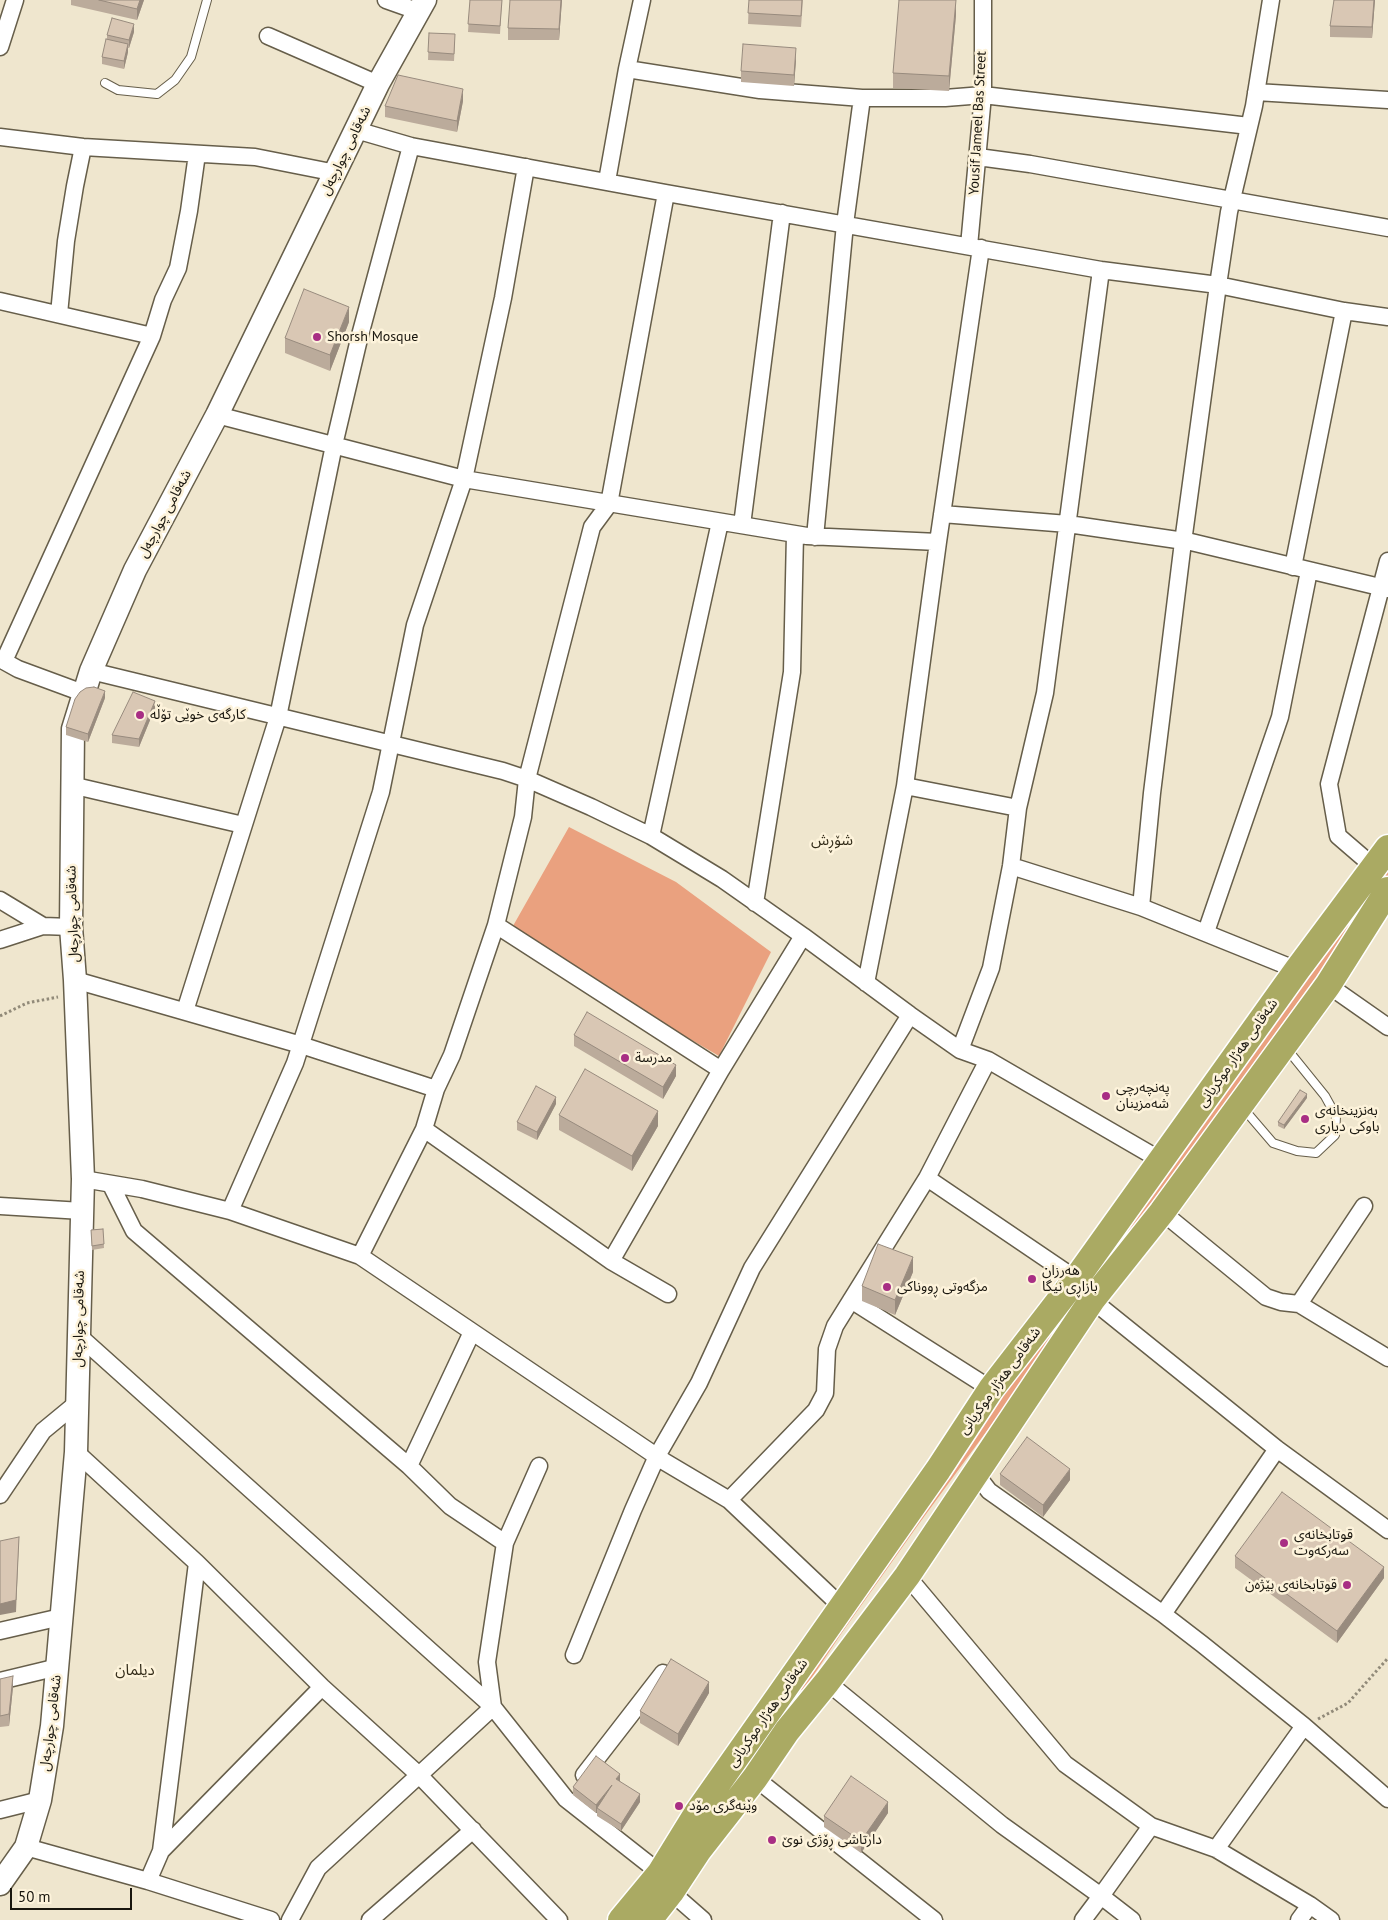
<!DOCTYPE html>
<html>
<head>
<meta charset="utf-8">
<style>
	body { margin:0 }
	#map { position:relative; width:1388px; height:1920px; overflow:hidden; background:#efe6ce; font-family:"PT Sans",sans-serif }
	canvas { display:block }
	.scale { position:absolute; left:10px; top:1888px; width:122px; height:22px; box-sizing:border-box; border:2px solid #19160e; border-top:0; padding-left:6px; font-size:15px; line-height:18px; white-space:nowrap; color:#19160e; -webkit-text-stroke:4px #fdf3db; paint-order:stroke }
</style>
</head>
<body>
<div id="map">
<canvas width="1388" height="1920"></canvas>
<div class="scale">50 m</div>
</div>
<script>
const g = document.querySelector('canvas').getContext('2d');
g.lineJoin = 'round';
function fill(path, color) { g.fillStyle = color; g.fill(path, 'evenodd'); }
const shape = rows => new Path2D(rows.map(r => 'M' + r).join(''));
function stroke(path, color, width, dash) { g.strokeStyle = color; g.lineWidth = width; g.lineCap = dash ? 'butt' : 'round'; g.setLineDash(dash || []); g.stroke(path); }
function label(font, color, halo, rows, align = 'center') {
  g.font = font + ' "PT Sans","Noto Sans Arabic",sans-serif'; g.lineWidth = 5; g.setLineDash([]); g.textBaseline = 'middle'; g.strokeStyle = halo; g.fillStyle = color; for (const [text, x, y, turn = 0] of rows) {
    g.save(); g.translate(x, y); g.rotate((+turn || 0) * Math.PI / 180); g.textAlign = isNaN(turn) ? turn : align; if (halo) g.strokeText(text, 0, 0); g.fillText(text, 0, 0); g.restore();
  }
}
fill(shape([
	[569,827,676,882,771,952,719,1056,509,933],
	[1388,851,1388,877,1074,1312,918,1525,841,1634,803,1691,798,1688,799,1682]
]), '#eaa17f');
const service = shape([
	[105,83,118,90,157,94,175,80,191,57,207,0],
	[1243,1108,1273,1143,1297,1151,1316,1153,1335,1135,1336,1116,1325,1096,1287,1049]
]);
const minor = shape([
	[386,0,417,11],
	[268,36,378,84],
	[0,47,15,0],
	[627,69,760,90,862,98,945,98,983,95,1249,126],
	[1256,92,1388,100],
	[356,130,411,146,666,193,1101,270,1218,285,1344,311,1388,317],
	[0,137,83,147,255,157,336,173],
	[978,157,1030,164,1388,228],
	[607,181,627,69,642,0],
	[969,246,983,95,983,0],
	[0,301,152,336],
	[59,314,66,241,75,186,83,147],
	[217,415,464,479,807,536,938,542],
	[942,514,1068,524,1191,542,1388,589],
	[742,525,782,213],
	[815,537,845,224,862,98],
	[1293,567,1344,311],
	[0,659,18,669,83,693],
	[4,661,152,336,163,300,178,268,189,211,197,154],
	[91,671,503,771,527,779,591,807,651,836,722,879,803,936,910,1015,960,1050,988,1060,1162,1161],
	[71,785,243,825],
	[905,786,1018,808],
	[651,836,720,522],
	[1011,866,1141,907,1297,970],
	[1374,867,1338,836,1329,784,1388,561],
	[0,900,43,926,71,927],
	[755,903,792,672,795,534],
	[1141,907,1152,793,1183,542,1218,285,1229,212,1254,106,1271,0],
	[496,925,721,1070],
	[1206,932,1280,717,1309,571],
	[0,940,43,926],
	[75,980,301,1045,436,1089],
	[866,983,905,786,938,542,981,248],
	[1328,985,1388,1027],
	[185,1011,278,717,334,445,359,339,411,146],
	[960,1050,991,968,1011,866,1018,808,1045,693,1101,270],
	[424,1129,611,1261,668,1294],
	[927,1178,1076,1279],
	[83,1179,142,1189,230,1211,360,1256,665,1462,729,1500,842,1607],
	[111,1185,134,1231,409,1466,450,1506,505,1543],
	[0,1206,82,1211],
	[230,1211,295,1063,381,792,415,625,464,479,503,298,526,167],
	[1162,1212,1266,1297,1281,1302,1299,1304,1388,1358],
	[360,1256,424,1129,436,1089,452,1055,496,925,523,817,527,779,592,527,609,504,666,193],
	[611,1261,721,1070,803,936],
	[851,1300,991,1389],
	[1092,1300,1277,1449,1388,1530],
	[1299,1304,1364,1206],
	[78,1335,493,1707,566,1799,660,1873],
	[76,1452,197,1563,322,1687,419,1775,559,1920],
	[409,1466,472,1332],
	[976,1474,989,1491,1163,1614,1202,1644,1304,1726,1388,1799],
	[0,1495,43,1431,77,1403],
	[729,1500,816,1410,825,1393,827,1349,835,1326,927,1178,988,1060],
	[907,1576,1065,1764,1151,1826,1216,1849,1310,1905,1331,1920],
	[1163,1614,1277,1449],
	[0,1631,61,1617],
	[574,1655,633,1510,657,1456,699,1383,752,1268,910,1015],
	[0,1681,58,1667],
	[827,1682,1002,1825,1101,1896,1151,1826],
	[584,1775,663,1673],
	[755,1778,934,1920],
	[0,1810,40,1800],
	[26,1847,148,1881,271,1920],
	[1216,1849,1304,1726],
	[161,1851,197,1563],
	[148,1881,161,1851,322,1687],
	[671,1892,703,1920],
	[290,1920,318,1868,493,1707,487,1662,505,1543,539,1466],
	[370,1920,473,1830],
	[1083,1920,1101,1896,1132,1920],
	[1299,1920,1310,1905]
]);
const secondary = shape([
	[0,1884,26,1847,40,1800,52,1726,76,1452,83,1179,75,980,71,927,73,729,91,671,135,570,217,415,378,84,425,0]
]);
const trunk = shape([
	[621,1920,660,1873,697,1813,938,1470,991,1389,1076,1279,1297,970,1388,848],
	[649,1920,671,1892,698,1851,755,1778,787,1731,827,1682,907,1576,1092,1300,1162,1212,1328,985,1388,890]
]);
stroke(service, '#665e4a', 10);
stroke(minor, '#665e4a', 19);
stroke(secondary, '#665e4a', 25);
stroke(trunk, '#fff', 29);
stroke(shape([
	[0,1016,27,1003,58,997],
	[1318,1719,1348,1703,1388,1658]
]), '#918a79', 3, [2.5, 2.5]);
stroke(service, '#fff', 8);
stroke(minor, '#fff', 16);
stroke(secondary, '#fff', 22);
stroke(trunk, '#aaaa63', 26);
fill(shape([
	[71,0,144,0,137,20,71,5],
	[470,0,502,0,500,34,468,32],
	[562,0,559,40,508,40,508,28],
	[749,0,803,0,801,27,748,24],
	[1375,0,1372,38,1330,37,1330,26],
	[956,15,949,91,893,88,893,73],
	[134,32,129,48,128,48,128,52,124,69,102,64,102,57,107,39,107,35],
	[429,33,455,42,454,61,428,60],
	[796,60,794,86,741,82,741,71],
	[463,101,457,132,385,117,385,106],
	[349,322,330,371,285,353,285,338],
	[105,698,88,742,66,735,66,727],
	[155,708,139,747,112,743,112,735],
	[574,1035,676,1076,663,1099,574,1046],
	[1307,1098,1284,1129,1278,1126,1278,1122],
	[556,1104,537,1140,517,1130,517,1122],
	[559,1115,658,1126,632,1171,559,1130],
	[103,1229,104,1248,92,1250,91,1230],
	[913,1272,895,1315,862,1301,862,1286],
	[1000,1474,1070,1480,1043,1517,1000,1485],
	[1235,1556,1384,1578,1337,1643,1235,1568],
	[0,1679,13,1687,9,1726,0,1727],
	[709,1693,678,1746,640,1723,640,1711],
	[620,1781,640,1802,621,1831,597,1816,597,1811,596,1813,573,1795,573,1787],
	[888,1813,861,1853,824,1827,824,1816]
]), '#bbab9b');
fill(shape([
	[140,0,144,0,137,20,137,9],
	[561,0,562,0,559,40,559,29],
	[956,0,956,15,949,91,949,76],
	[1374,0,1375,0,1372,38,1372,27],
	[134,24,134,32,129,48,129,40],
	[128,44,128,52,124,69,124,61],
	[796,48,796,60,794,86,794,75],
	[463,89,463,101,457,132,457,121],
	[349,307,349,322,330,371,330,355],
	[105,691,105,698,88,742,88,734],
	[155,701,155,708,139,747,139,739],
	[676,1065,676,1076,663,1099,663,1087],
	[1307,1094,1307,1098,1284,1129,1284,1125],
	[556,1097,556,1104,537,1140,537,1132],
	[658,1111,658,1126,632,1171,632,1156],
	[913,1257,913,1272,895,1315,895,1300],
	[1070,1469,1070,1480,1043,1517,1043,1505],
	[19,1537,16,1612,0,1615,0,1604],
	[1384,1567,1384,1578,1337,1643,1337,1631],
	[13,1676,13,1687,9,1726,9,1714],
	[709,1682,709,1693,678,1746,678,1734],
	[620,1774,620,1782,616,1779],
	[612,1785,597,1808,597,1811,596,1813,596,1805],
	[640,1794,640,1802,621,1831,621,1824],
	[888,1802,888,1813,861,1853,861,1841]
]), '#988b7e');
const building = shape([
	[99,0,140,0,137,9,99,0],
	[470,0,502,0,500,26,468,24,470,0],
	[510,0,561,0,559,29,508,28,510,0],
	[749,0,802,0,801,16,748,13,749,0],
	[899,0,956,0,949,76,893,73,899,0],
	[1334,0,1374,0,1372,27,1330,26,1334,0],
	[112,18,134,24,129,40,107,35,112,18],
	[429,33,455,34,454,54,428,52,429,33],
	[106,39,128,44,124,61,102,57,106,39],
	[743,44,796,48,794,75,741,71,743,44],
	[398,75,463,89,457,121,385,106,398,75],
	[304,289,349,307,330,355,285,338,304,289],
	[94,687,105,691,88,734,66,727,75,699,80,692,86,688,94,687],
	[133,692,155,701,139,739,112,735,133,692],
	[587,1012,676,1065,663,1087,574,1035,587,1012],
	[585,1069,658,1111,632,1156,559,1115,585,1069],
	[536,1086,556,1097,537,1132,517,1122,536,1086],
	[1300,1090,1307,1094,1284,1125,1278,1122,1300,1090],
	[103,1229,104,1244,92,1246,91,1230,103,1229],
	[878,1244,913,1257,895,1300,862,1286,878,1244],
	[1027,1437,1070,1469,1043,1505,1000,1474,1027,1437],
	[1282,1492,1384,1567,1337,1631,1235,1556,1282,1492],
	[19,1537,16,1600,0,1604,0,1541,19,1537],
	[671,1659,709,1682,678,1734,640,1711,671,1659],
	[13,1676,9,1714,0,1716,0,1679,13,1676],
	[596,1756,620,1774,616,1779,640,1794,621,1824,597,1808,612,1785,596,1805,573,1787,596,1756],
	[851,1776,888,1802,861,1841,824,1816,851,1776]
]);
fill(building, '#d9c7b4');
stroke(building, '#988b7e', 1);
for (const [x, y, r, color] of [
	[317,337,5,"#a82e84"],
	[140,715,5,"#a82e84"],
	[625,1058,5,"#a82e84"],
	[1106,1096,5,"#a82e84"],
	[1305,1119,5,"#a82e84"],
	[1032,1279,5,"#a82e84"],
	[887,1287,5,"#a82e84"],
	[1284,1543,5,"#a82e84"],
	[1347,1585,5,"#a82e84"],
	[679,1806,5,"#a82e84"],
	[772,1840,5,"#a82e84"]
]) { const dot = new Path2D(); dot.arc(x, y, r, 0, 2 * Math.PI); g.fillStyle = color; g.fill(dot); stroke(dot, '#fdf3db', 2); }
label('14px', '#19160e', '#fdf3db', [
	["Yousif Jameel Bas Street",978,123,-87],
	["شەقامی چوارچەل",346,151,-64],
	["شەقامی چوارچەل",165,514,-62],
	["شەقامی چوارچەل",73,914,-92],
	["شەقامی ھەژار موکریانی",1238,1053,-55],
	["شەقامی چوارچەل",79,1319,-89],
	["شەقامی ھەژار موکریانی",1000,1381,-54],
	["شەقامی ھەژار موکریانی",768,1713,-55],
	["شەقامی چوارچەل",51,1723,-83]
]);
label('14px', '#19160e', '#fdf3db', [
	["Shorsh Mosque",327,337],
	["کارگەی خوێی تۆڵە",150,715],
	["مدرسة",635,1058],
	["پەنچەرچی",1116,1088],
	["شەمزینان",1116,1104],
	["بەنزینخانەی",1315,1111],
	["باوکی دیاری",1315,1127],
	["هەرزان",1042,1271],
	["بازاڕی نیگا",1042,1287],
	["مزگەوتی ڕووناکی",897,1287],
	["قوتابخانەی",1294,1535],
	["سەرکەوت",1294,1551],
	["قوتابخانەی بێژەن",1337,1585,"right"],
	["وێنەگری مۆد",689,1806],
	["دارتاشی ڕۆژی نوێ",782,1840]
], 'left');
label('15px', '#322b18', '#fdf3db', [
	["شۆڕش",832,841],
	["دیلمان",135,1671]
]);
</script>
</body>
</html>
